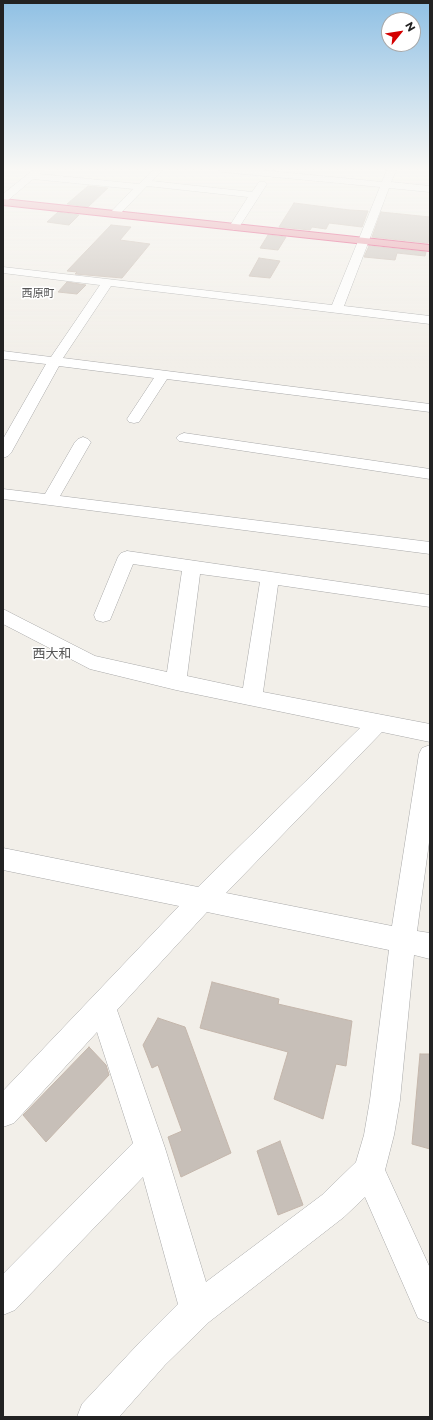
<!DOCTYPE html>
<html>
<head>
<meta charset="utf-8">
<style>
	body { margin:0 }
	#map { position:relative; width:433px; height:1420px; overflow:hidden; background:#f2efe9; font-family:Montserrat,sans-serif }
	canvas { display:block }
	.frame { position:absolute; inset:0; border:4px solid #222; pointer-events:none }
	.north { position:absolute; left:381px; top:12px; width:40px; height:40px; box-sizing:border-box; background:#fff; border:1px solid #a7a7a7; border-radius:50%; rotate:60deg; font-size:11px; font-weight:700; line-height:16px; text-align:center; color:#222 }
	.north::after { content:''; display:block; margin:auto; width:14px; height:18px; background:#d40000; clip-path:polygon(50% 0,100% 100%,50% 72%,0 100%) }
</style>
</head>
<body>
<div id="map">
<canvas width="433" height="1420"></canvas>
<div class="frame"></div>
<div class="north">N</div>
</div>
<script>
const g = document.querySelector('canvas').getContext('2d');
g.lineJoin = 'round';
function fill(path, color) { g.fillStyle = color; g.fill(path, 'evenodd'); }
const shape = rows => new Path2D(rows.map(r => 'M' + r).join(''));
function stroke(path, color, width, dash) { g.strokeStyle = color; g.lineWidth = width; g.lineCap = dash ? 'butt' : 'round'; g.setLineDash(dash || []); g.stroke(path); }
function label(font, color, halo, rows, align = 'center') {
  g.font = font + ' Montserrat,"Noto Sans JP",sans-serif'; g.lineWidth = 3; g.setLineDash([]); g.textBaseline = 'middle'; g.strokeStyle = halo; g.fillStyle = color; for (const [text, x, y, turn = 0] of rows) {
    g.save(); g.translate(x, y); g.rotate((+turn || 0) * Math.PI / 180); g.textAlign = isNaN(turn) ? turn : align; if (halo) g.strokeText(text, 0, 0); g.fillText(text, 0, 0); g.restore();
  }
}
const building = shape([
	[88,186,108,188,88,207,67,204,88,186],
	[294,203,350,210,368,211,362,227,329,223,326,229,312,227,310,230,279,227,294,203],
	[58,212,79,215,69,225,47,222,58,212],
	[381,212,430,217,430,234,428,243,372,237,381,212],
	[111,225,131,227,120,240,150,244,122,278,75,274,77,272,67,271,111,225],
	[268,235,286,237,278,250,260,248,268,235],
	[369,246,426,252,425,256,397,253,395,260,364,257,369,246],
	[259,258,280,261,270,278,249,276,259,258],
	[67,282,86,285,77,294,58,292,67,282],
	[212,982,279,999,278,1004,352,1021,346,1066,336,1064,323,1119,274,1099,288,1052,200,1028,212,982],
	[158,1018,185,1027,231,1153,181,1177,168,1137,182,1131,158,1065,152,1068,143,1045,158,1018],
	[89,1047,106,1065,109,1075,46,1142,23,1115,89,1047],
	[420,1054,430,1054,430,1149,412,1144,420,1054],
	[280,1141,303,1205,278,1215,257,1151,280,1141]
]);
fill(building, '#c7bfb8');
stroke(building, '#c4b6ab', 1);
const minor = shape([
	[34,169,45,169,40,174,139,184,154,169,164,169,152,181,252,192,259,182,265,182,267,184,238,229,234,230,229,227,248,197,147,186,118,216,114,217,109,214,133,189,33,179,7,201,3,202,3,194,34,169],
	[217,169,251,169,382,182,387,169,397,169,391,182,430,186,430,192,389,188,344,306,430,316,430,324,111,286,63,358,430,404,430,412,167,379,139,422,134,423,129,422,127,419,154,378,59,366,11,453,8,456,3,458,3,439,46,364,3,359,3,351,51,357,100,285,3,273,3,267,332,305,380,187,222,172,217,169],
	[184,433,430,469,430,479,179,441,176,438,179,435,184,433],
	[83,437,88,439,91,442,60,496,430,542,430,554,3,499,3,489,45,494,75,442,78,439,83,437],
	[127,551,430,595,430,607,278,585,263,692,430,724,430,742,382,732,226,893,392,926,419,754,422,748,430,745,430,835,417,931,430,933,430,959,414,955,400,1100,394,1135,385,1170,430,1268,430,1323,418,1318,365,1197,344,1217,209,1322,165,1365,119,1417,77,1417,82,1404,141,1341,178,1304,143,1177,15,1310,3,1315,3,1274,133,1143,97,1032,14,1123,3,1127,3,1091,179,906,3,870,3,848,198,887,360,728,176,690,90,669,3,624,3,609,95,656,167,672,182,571,133,564,110,620,103,622,96,620,94,615,118,557,121,553,127,551],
	[200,574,260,582,243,688,187,676,200,574],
	[207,912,389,950,370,1100,364,1135,356,1162,322,1195,206,1282,165,1148,117,1010,207,912]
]);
const highway = shape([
	[3,199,430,245,430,251,3,205,3,199]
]);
stroke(minor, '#a9a9a9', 1);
stroke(highway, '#dc2a67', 2);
fill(minor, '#fff');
fill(highway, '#e892a2');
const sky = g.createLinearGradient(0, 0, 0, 368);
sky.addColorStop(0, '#8fc0e4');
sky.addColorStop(0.46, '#f9f8f5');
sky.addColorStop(1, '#f9f8f500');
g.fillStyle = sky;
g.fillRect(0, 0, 433, 368);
label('11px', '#555', '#fff', [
	["西原町",38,294]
]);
label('13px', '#555', '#fff', [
	["西大和",52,654]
]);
</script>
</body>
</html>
